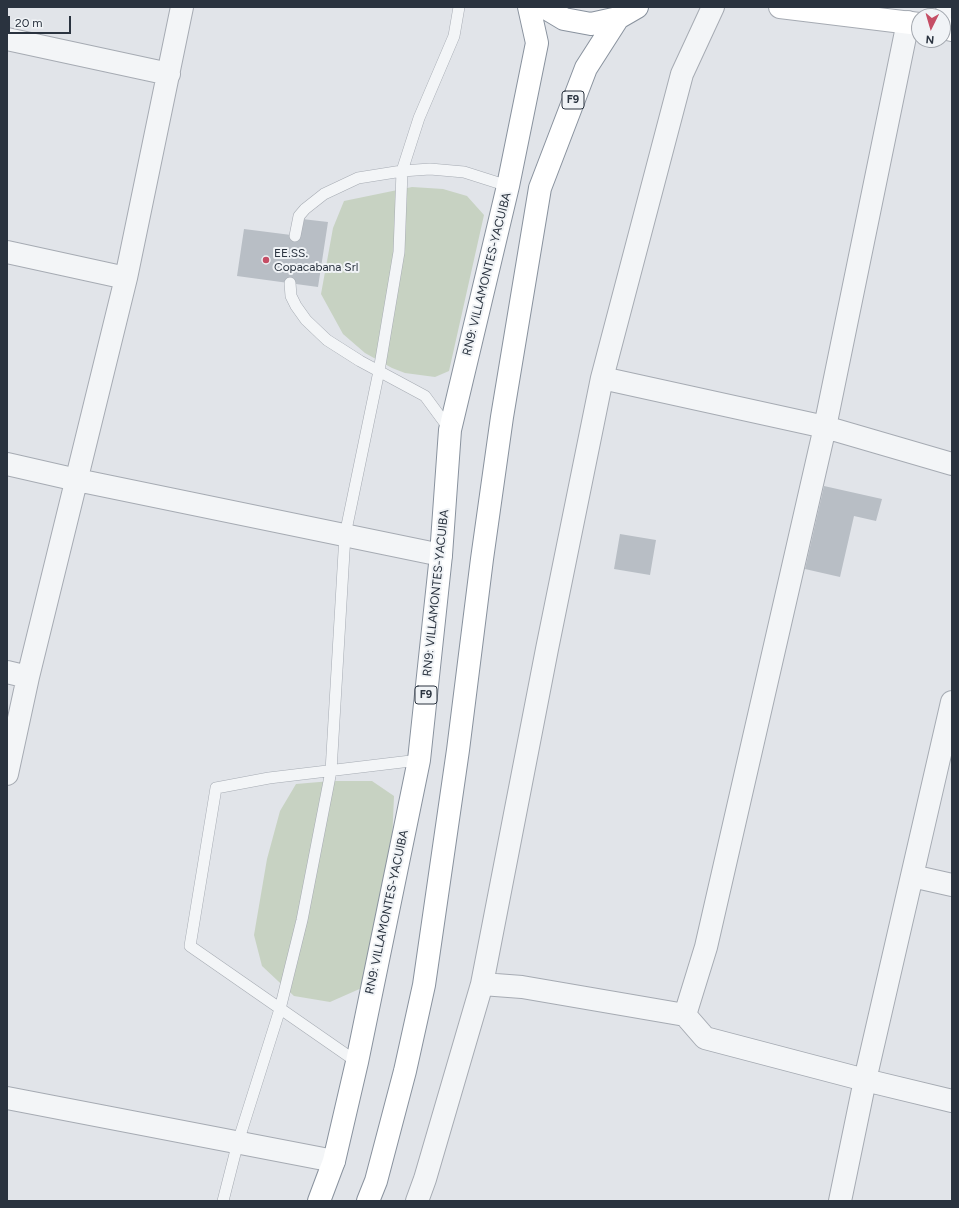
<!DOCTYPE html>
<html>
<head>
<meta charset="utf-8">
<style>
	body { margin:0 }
	#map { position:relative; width:959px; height:1208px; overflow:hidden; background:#e1e4e9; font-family:Figtree,sans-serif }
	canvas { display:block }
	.frame { position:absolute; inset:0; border:8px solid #2a333f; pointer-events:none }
	.north { position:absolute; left:911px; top:8px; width:40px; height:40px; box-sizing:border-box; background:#f0f3f6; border:1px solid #a1a6ad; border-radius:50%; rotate:185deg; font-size:11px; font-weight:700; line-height:16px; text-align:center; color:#2a333f }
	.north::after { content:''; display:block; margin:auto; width:14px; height:18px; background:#c54e65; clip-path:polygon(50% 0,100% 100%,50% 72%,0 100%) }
	.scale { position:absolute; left:8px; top:16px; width:63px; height:18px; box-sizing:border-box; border:2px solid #2a333f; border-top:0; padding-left:5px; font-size:12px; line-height:14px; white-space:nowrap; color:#2a333f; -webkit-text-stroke:3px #f0f3f6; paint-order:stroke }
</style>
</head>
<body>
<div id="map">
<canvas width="959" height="1208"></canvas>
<div class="frame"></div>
<div class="north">N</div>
<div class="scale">20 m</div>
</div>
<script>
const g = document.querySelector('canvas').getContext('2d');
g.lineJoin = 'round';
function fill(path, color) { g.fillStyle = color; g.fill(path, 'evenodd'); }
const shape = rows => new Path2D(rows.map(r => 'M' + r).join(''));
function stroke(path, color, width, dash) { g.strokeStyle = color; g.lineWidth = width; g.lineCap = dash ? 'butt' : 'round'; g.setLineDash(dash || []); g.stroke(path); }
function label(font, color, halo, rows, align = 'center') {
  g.font = font + ' Figtree,sans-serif'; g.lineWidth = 4; g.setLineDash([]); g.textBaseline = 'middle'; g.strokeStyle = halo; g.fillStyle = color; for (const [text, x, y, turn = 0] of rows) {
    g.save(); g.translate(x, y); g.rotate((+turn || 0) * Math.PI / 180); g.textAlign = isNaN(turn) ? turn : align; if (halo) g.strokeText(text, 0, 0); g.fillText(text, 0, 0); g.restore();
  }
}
fill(shape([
	[412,187,443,189,467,196,484,215,449,371,435,377,405,373,392,368,365,353,343,334,321,294,333,228,344,201],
	[331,781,372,781,394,796,391,866,364,987,330,1002,294,996,262,966,254,935,267,859,280,811,296,784]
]), '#c7d2c2');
fill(shape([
	[302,219,328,222,318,287,237,276,244,229,299,236],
	[824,486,882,499,876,521,854,516,840,577,805,569],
	[620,534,656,540,650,575,614,569]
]), '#b8bec5');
const service = shape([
	[295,236,299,216,305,209,324,194,358,178,402,171,430,169,464,172,508,186],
	[290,283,291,296,296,306,306,320,327,340,360,361,425,396,450,430],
	[357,1062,190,946,216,788,269,778,419,760],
	[223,1201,238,1142,280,1009,302,920,331,771,345,535,379,371,399,252,402,171,419,118,454,36,459,7]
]);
const minor = shape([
	[943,28,948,7],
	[7,39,169,74],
	[7,252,126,278],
	[602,378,825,427,952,464],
	[7,464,77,480,441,555],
	[7,672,28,677],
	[7,774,28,677,126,278,182,7],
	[912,876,952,885],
	[482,984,522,987,685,1015,705,1038,865,1080,952,1101],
	[685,1015,706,947,825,427,908,22],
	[7,1098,334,1161],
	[417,1201,425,1179,482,984,547,649,602,378,682,74,713,7],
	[840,1201,865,1080,952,702]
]);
const secondary = shape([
	[780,7,919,24],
	[943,28,952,30]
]);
const trunk = shape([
	[544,7,564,19,591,24,618,18,637,7],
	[319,1201,334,1161,357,1062,419,760,441,555,450,430,508,186,537,43,529,7],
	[368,1201,376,1181,405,1071,424,985,458,750,482,559,502,417,540,188,586,68,618,18]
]);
stroke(service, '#a6abb3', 12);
stroke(minor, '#a6abb3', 24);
stroke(secondary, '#a6abb3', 24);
stroke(trunk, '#89929e', 24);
stroke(service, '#f3f5f7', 11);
stroke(minor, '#f3f5f7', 22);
stroke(secondary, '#fff', 22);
stroke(trunk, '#fff', 22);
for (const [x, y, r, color] of [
	[266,260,4,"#c54e65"]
]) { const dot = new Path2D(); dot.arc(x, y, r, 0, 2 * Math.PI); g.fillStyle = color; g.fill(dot); stroke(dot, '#f0f3f6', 1.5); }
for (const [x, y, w] of [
	[573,100,22],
	[426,695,22]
]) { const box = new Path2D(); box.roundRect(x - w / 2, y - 9, w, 18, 3); g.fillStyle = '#f0f3f6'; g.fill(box); stroke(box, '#2a333f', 1); }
label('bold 11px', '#2a333f', null, [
	["F9",573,100],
	["F9",426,695]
]);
label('12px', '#2a333f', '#f0f3f6', [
	["EE.SS.",274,253],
	["Copacabana Srl",274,267]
], 'left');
label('12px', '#2a333f', '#f0f3f6', [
	["RN9: VILLAMONTES-YACUIBA",487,274,-76],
	["RN9: VILLAMONTES-YACUIBA",436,593,-84],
	["RN9: VILLAMONTES-YACUIBA",387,912,-78]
]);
</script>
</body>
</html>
